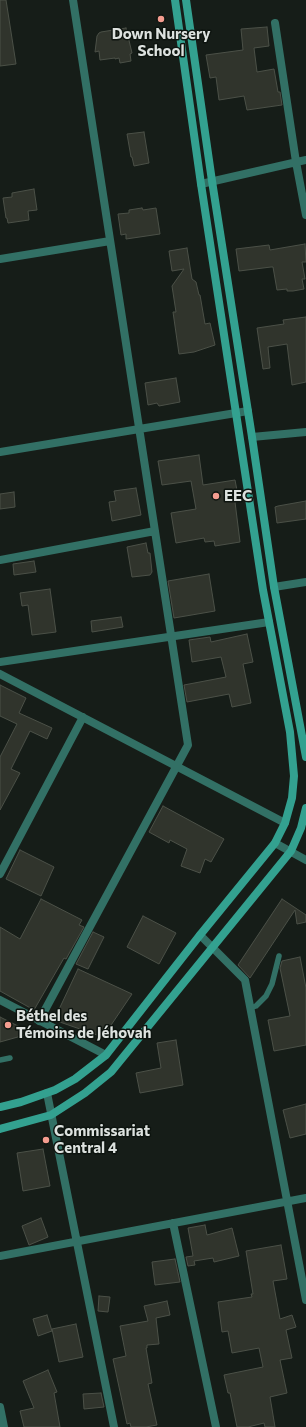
<!DOCTYPE html>
<html>
<head>
<meta charset="utf-8">
<style>
	body { margin:0 }
	canvas { display:block; background:#161d18 }
</style>
</head>
<body>
<canvas width="306" height="1427"></canvas>
<script>
const g = document.querySelector('canvas').getContext('2d');
g.lineJoin = 'round';
function fill(path, color) { g.fillStyle = color; g.fill(path, 'evenodd'); }
const shape = rows => new Path2D(rows.map(r => 'M' + r).join(''));
function stroke(path, color, width, dash) { g.strokeStyle = color; g.lineWidth = width; g.lineCap = dash ? 'butt' : 'round'; g.setLineDash(dash || []); g.stroke(path); }
function label(font, color, halo, rows, align = 'center') {
  g.font = font + ' Commissioner,sans-serif'; g.lineWidth = 3; g.setLineDash([]); g.textBaseline = 'middle'; g.strokeStyle = halo; g.fillStyle = color; for (const [text, x, y, turn = 0] of rows) {
    g.save(); g.translate(x, y); g.rotate((+turn || 0) * Math.PI / 180); g.textAlign = isNaN(turn) ? turn : align; if (halo) g.strokeText(text, 0, 0); g.fillText(text, 0, 0); g.restore();
  }
}
const building = shape([
	[0,0,6,0,16,64,0,66,0,0],
	[267,27,269,46,254,48,257,72,274,69,278,92,280,92,282,105,247,110,244,96,219,100,216,77,210,78,206,55,243,50,241,29,267,27],
	[126,28,132,53,130,54,131,61,120,63,119,58,115,59,115,58,100,60,99,51,95,52,97,36,99,33,101,32,126,28],
	[144,132,149,163,134,166,132,157,131,157,127,134,144,132],
	[34,189,37,210,28,211,29,220,8,223,7,218,6,218,3,198,12,197,12,193,34,189],
	[142,208,143,210,156,208,160,234,126,239,126,234,121,235,118,214,129,213,129,210,142,208],
	[305,244,306,262,302,262,305,279,302,279,304,289,293,291,287,291,287,289,277,290,273,267,271,267,239,271,236,249,269,245,270,250,305,244],
	[187,248,192,279,196,282,199,295,200,295,205,324,210,323,215,345,194,352,179,354,173,312,176,312,172,286,184,269,172,271,169,251,187,248],
	[306,317,306,382,292,385,287,344,268,347,270,368,263,369,257,328,284,324,283,320,306,317],
	[176,378,180,402,159,406,157,403,148,405,145,383,176,378],
	[199,455,203,485,235,480,239,501,235,502,240,542,215,546,214,541,205,542,204,538,176,543,171,513,196,509,191,481,162,485,158,461,199,455],
	[136,488,141,515,112,521,109,502,116,501,114,491,136,488],
	[14,492,15,507,0,509,0,494,14,492],
	[306,501,306,519,277,523,275,507,278,506,306,501],
	[146,543,148,553,150,553,152,572,150,575,132,577,127,547,146,543],
	[34,561,36,572,14,575,13,564,34,561],
	[209,574,215,611,174,618,168,581,209,574],
	[50,589,56,632,32,635,28,605,22,606,20,593,50,589],
	[121,617,123,627,92,632,91,621,121,617],
	[247,634,253,662,243,664,251,703,232,707,229,694,187,702,184,685,226,677,221,657,192,662,189,640,210,637,211,642,247,634],
	[0,685,26,698,19,713,52,728,47,739,30,731,11,769,20,773,0,810,0,757,17,724,0,716,0,685],
	[163,806,224,839,211,862,205,859,200,873,181,866,187,849,170,840,169,843,149,832,163,806],
	[20,850,54,867,41,896,6,879,20,850],
	[41,899,82,920,79,925,84,927,66,959,64,958,34,1010,0,991,0,927,20,939,41,899],
	[282,899,306,915,306,922,297,924,295,910,250,978,238,965,282,899],
	[143,916,176,933,159,964,127,947,143,916],
	[93,932,104,937,88,969,76,964,93,932],
	[300,957,306,988,306,1045,274,1051,268,1020,290,1016,280,968,282,961,300,957],
	[78,969,132,994,103,1037,54,1020,78,969],
	[0,1017,32,1033,0,1042,0,1017],
	[176,1040,183,1085,140,1093,136,1073,161,1068,157,1043,176,1040],
	[306,1104,306,1134,290,1138,283,1110,306,1104],
	[43,1149,50,1186,23,1191,17,1153,43,1149],
	[41,1218,48,1237,29,1245,22,1226,41,1218],
	[205,1225,207,1235,232,1228,239,1256,214,1262,213,1258,194,1261,195,1265,188,1266,186,1257,193,1256,188,1228,205,1225],
	[281,1245,287,1279,273,1281,280,1319,292,1315,296,1327,286,1330,292,1358,280,1360,287,1393,270,1397,275,1427,265,1427,264,1423,248,1427,237,1427,230,1393,228,1393,224,1375,263,1367,259,1348,232,1353,228,1331,222,1332,218,1302,252,1297,251,1294,253,1294,246,1251,281,1245],
	[175,1259,180,1282,155,1285,152,1262,175,1259],
	[99,1296,110,1297,108,1312,98,1311,99,1296],
	[167,1301,170,1315,156,1318,159,1344,147,1345,147,1348,146,1348,152,1383,148,1384,157,1425,146,1427,131,1427,130,1423,127,1424,113,1359,126,1356,120,1326,148,1321,144,1306,167,1301],
	[47,1315,52,1331,38,1336,33,1319,47,1315],
	[76,1324,83,1357,59,1362,52,1329,76,1324],
	[48,1370,57,1392,54,1393,60,1427,24,1427,20,1411,34,1408,23,1381,48,1370],
	[101,1393,104,1407,84,1409,83,1394,101,1393]
]);
fill(building, '#30342c');
stroke(building, '#4b5047', 1);
stroke(shape([
	[250,1008,256,1006,266,996,272,984,279,956],
	[0,1060,10,1058]
]), '#327065', 5.5);
stroke(shape([
	[275,23,296,162,306,215],
	[201,184,306,160],
	[0,259,110,241],
	[252,437,306,432],
	[0,452,248,411],
	[0,560,155,531],
	[274,587,306,582],
	[0,662,269,622],
	[0,674,285,823],
	[275,843,306,860],
	[0,874,83,717],
	[200,935,245,980,306,1300],
	[0,1000,106,1055],
	[39,1021,188,745,73,0],
	[47,1093,114,1427],
	[173,1223,216,1427],
	[0,1256,306,1198],
	[0,1407,4,1427]
]), '#327065', 8);
stroke(shape([
	[186,0,212,181,252,437,274,587,306,757],
	[0,1107,21,1102,55,1090,75,1079,106,1055,200,935,275,843,285,823,292,798,294,776,290,732,263,590,201,184,175,0],
	[0,1129,51,1115,85,1093,111,1072,291,851,301,828,306,808]
]), '#33a190', 8);
for (const [x, y, r, color] of [
	[161,19,4,"#f59d90"],
	[216,496,4,"#f59d90"],
	[8,1025,4,"#f59d90"],
	[46,1140,4,"#f59d90"]
]) { const dot = new Path2D(); dot.arc(x, y, r, 0, 2 * Math.PI); g.fillStyle = color; g.fill(dot); stroke(dot, '#0d140f', 1.5); }
label('bold 15px', '#dde2df', '#0d140f', [
	["Down Nursery",161,34,"center"],
	["School",161,51,"center"],
	["EEC",224,496],
	["Béthel des",16,1016],
	["Témoins de Jéhovah",16,1033],
	["Commissariat",54,1131],
	["Central 4",54,1148]
], 'left');
</script>
</body>
</html>
